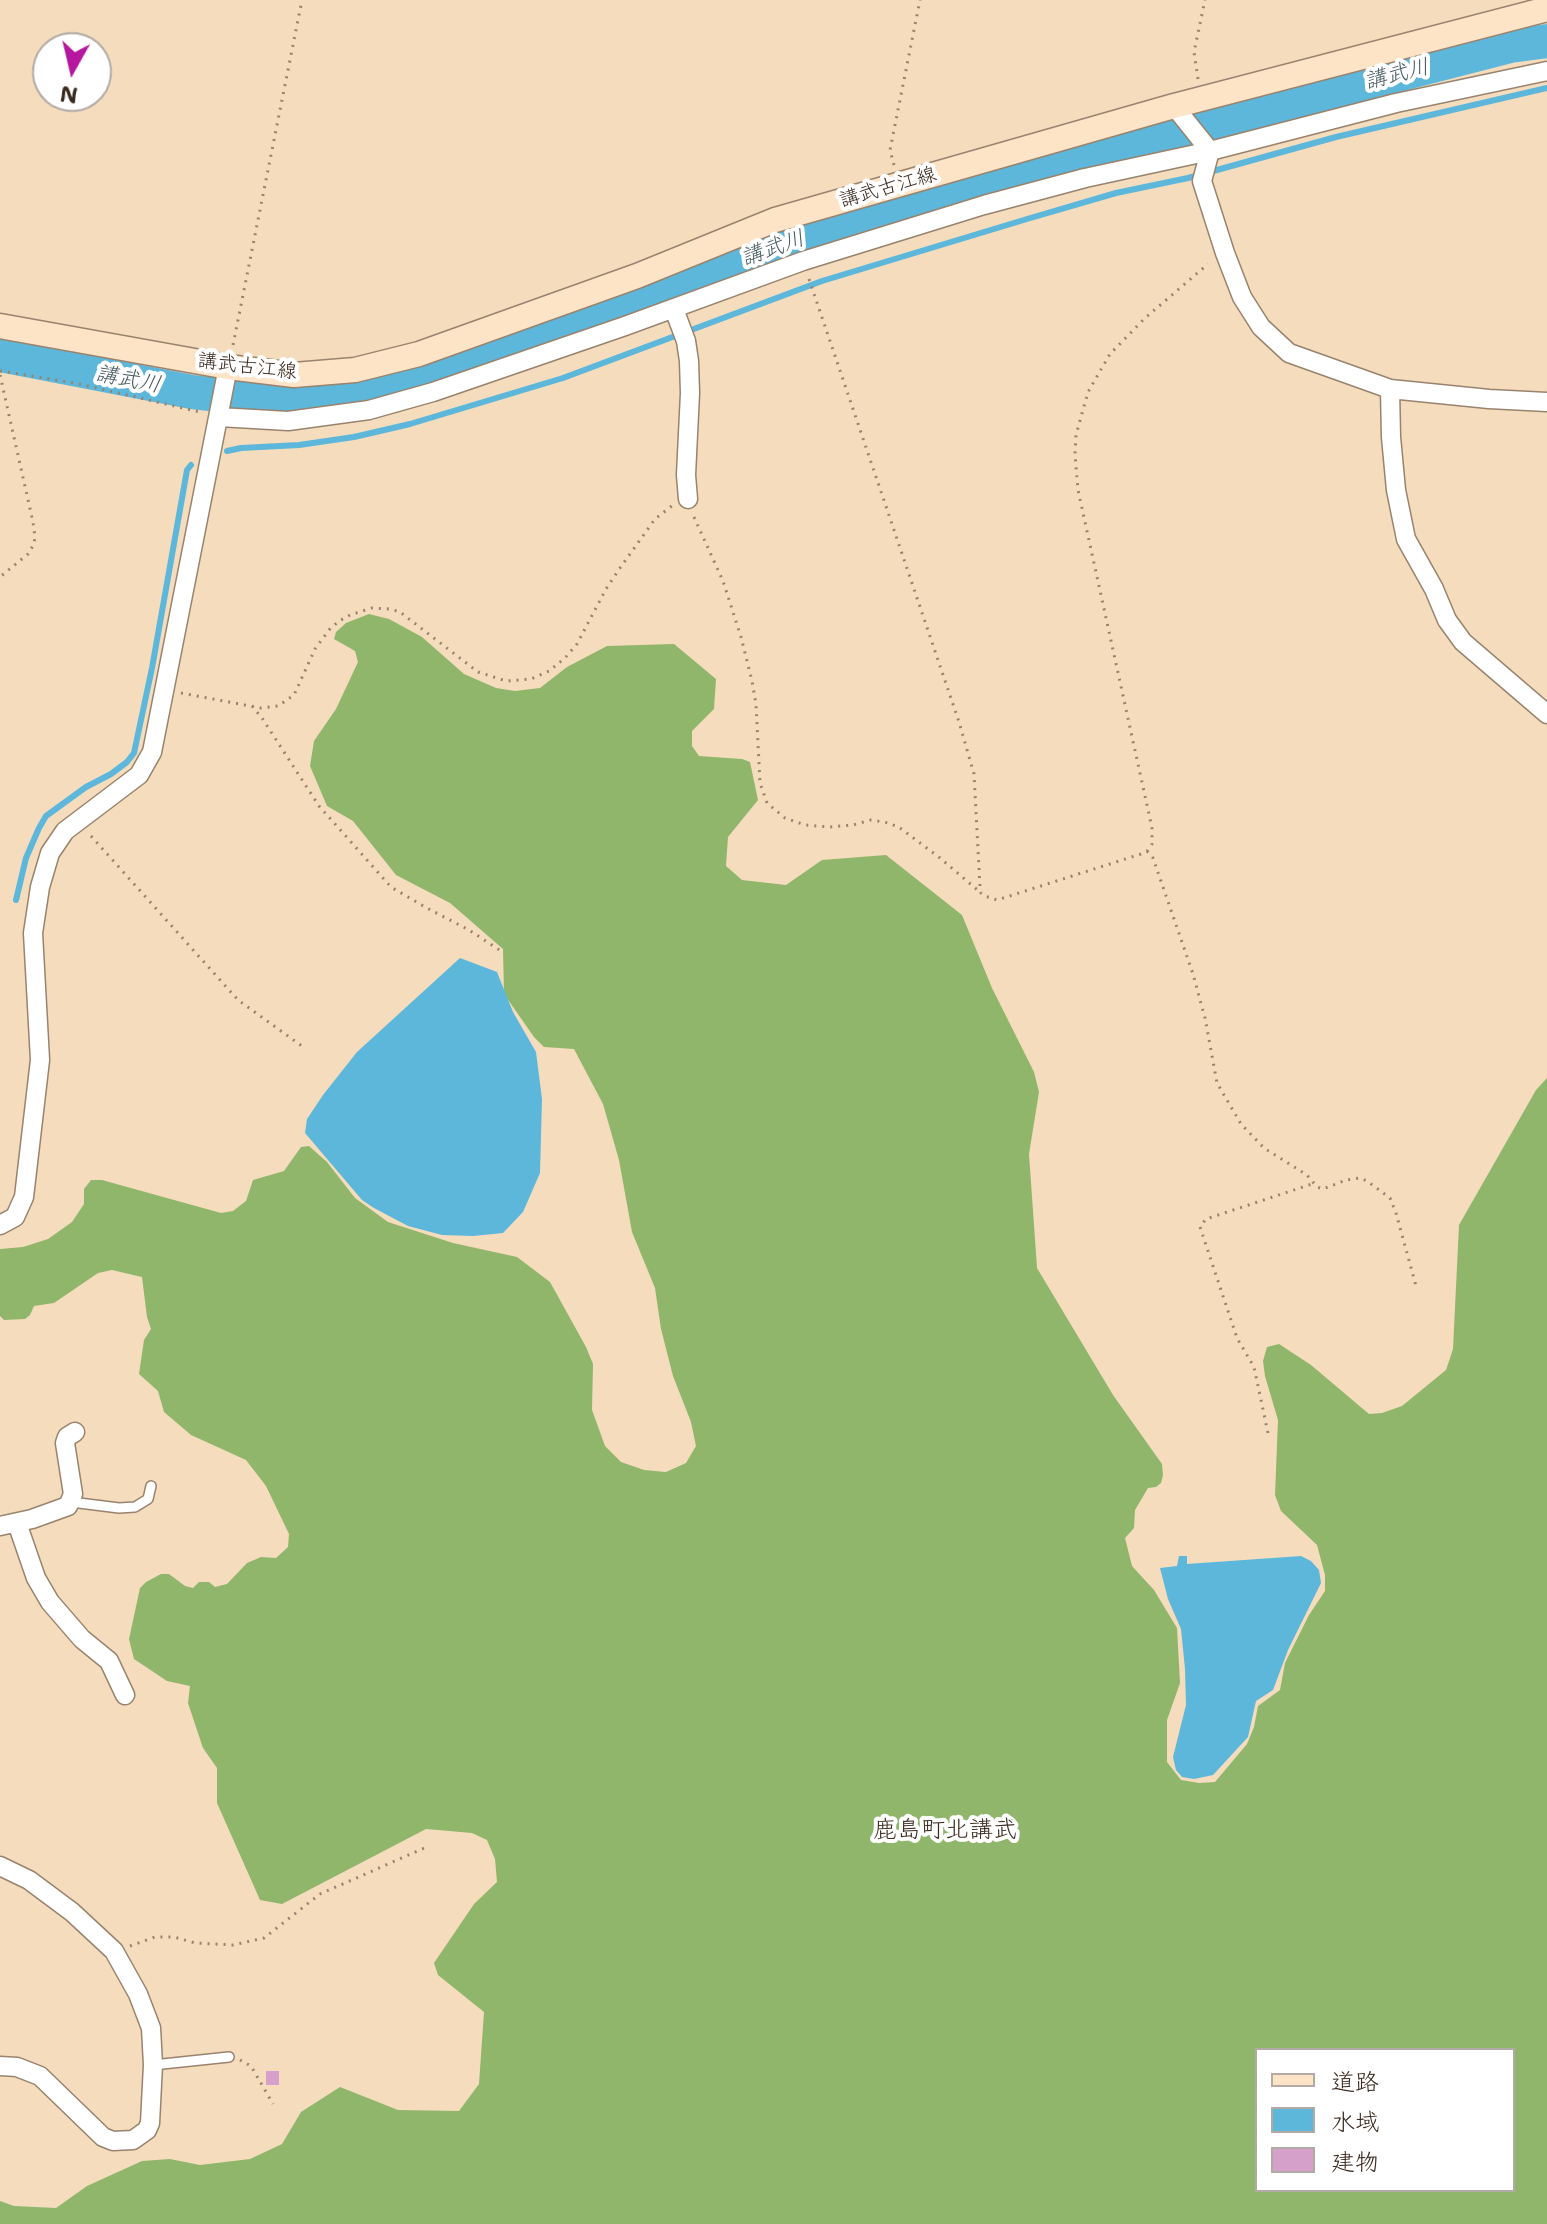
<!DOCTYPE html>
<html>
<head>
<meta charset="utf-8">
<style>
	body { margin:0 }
	#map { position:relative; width:1547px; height:2224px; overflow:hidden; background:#f4dcbd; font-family:"Shantell Sans","Klee One",sans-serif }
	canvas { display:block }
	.legend { position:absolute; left:1255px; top:2048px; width:260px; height:144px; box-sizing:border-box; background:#fff; border:2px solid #b1aaa5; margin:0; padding:10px 14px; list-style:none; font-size:24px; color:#3b2a1e }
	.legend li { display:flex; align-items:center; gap:16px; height:40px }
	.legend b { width:40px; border:2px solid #b1aaa5 }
	.north { position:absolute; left:32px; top:32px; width:80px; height:80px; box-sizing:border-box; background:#fff; border:2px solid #b1aaa5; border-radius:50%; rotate:188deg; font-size:22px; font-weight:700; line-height:32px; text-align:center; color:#3b2a1e }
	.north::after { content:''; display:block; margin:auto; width:28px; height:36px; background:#b5179e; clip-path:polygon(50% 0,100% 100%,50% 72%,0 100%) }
</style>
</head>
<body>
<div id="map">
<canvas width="1547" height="2224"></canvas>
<ul class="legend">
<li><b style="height:10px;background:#fee4c6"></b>道路</li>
<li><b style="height:22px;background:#5db7da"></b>水域</li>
<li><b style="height:22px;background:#d5a1cb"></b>建物</li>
</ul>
<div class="north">N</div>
</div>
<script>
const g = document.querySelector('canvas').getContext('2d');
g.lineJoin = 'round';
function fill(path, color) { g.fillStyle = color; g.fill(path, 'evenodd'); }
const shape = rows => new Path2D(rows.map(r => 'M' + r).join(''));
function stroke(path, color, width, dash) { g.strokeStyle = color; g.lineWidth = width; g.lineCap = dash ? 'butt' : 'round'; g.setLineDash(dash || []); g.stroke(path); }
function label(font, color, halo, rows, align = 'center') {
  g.font = font + ' "Shantell Sans","Klee One",sans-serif'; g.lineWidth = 8; g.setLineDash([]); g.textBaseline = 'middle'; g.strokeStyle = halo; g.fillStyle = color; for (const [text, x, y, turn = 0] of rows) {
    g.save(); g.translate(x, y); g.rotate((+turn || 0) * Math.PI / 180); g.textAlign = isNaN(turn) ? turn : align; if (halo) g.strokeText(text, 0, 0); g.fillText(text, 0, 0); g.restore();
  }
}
fill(shape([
	[369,614,389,619,422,637,464,674,496,688,515,691,540,688,567,667,607,646,674,644,716,679,714,709,692,731,692,746,699,756,742,759,750,762,758,800,728,837,726,866,742,880,786,885,822,860,886,855,962,915,992,988,1034,1072,1039,1092,1029,1154,1037,1268,1113,1395,1162,1464,1163,1475,1161,1483,1156,1487,1148,1488,1135,1510,1134,1528,1125,1538,1132,1566,1154,1590,1177,1628,1180,1683,1167,1720,1167,1762,1181,1780,1199,1783,1215,1782,1247,1744,1254,1727,1258,1706,1280,1690,1285,1663,1309,1615,1325,1591,1325,1575,1317,1545,1281,1511,1275,1495,1278,1420,1265,1376,1263,1361,1267,1347,1279,1344,1311,1365,1369,1414,1382,1413,1402,1406,1446,1370,1453,1349,1459,1225,1536,1090,1547,1078,1547,2224,0,2224,0,2201,14,2206,56,2208,87,2186,142,2161,170,2159,200,2165,250,2159,282,2144,301,2112,340,2087,398,2110,459,2111,479,2084,484,2012,438,1975,434,1963,474,1904,497,1882,495,1859,487,1840,472,1833,426,1829,282,1904,260,1900,217,1803,217,1768,203,1748,188,1703,190,1686,167,1681,134,1659,129,1639,140,1588,146,1582,161,1574,169,1574,185,1586,193,1588,199,1582,209,1582,215,1587,227,1584,247,1563,261,1557,276,1558,288,1547,289,1534,266,1486,246,1460,191,1435,164,1412,158,1391,139,1374,144,1340,151,1329,147,1317,142,1277,112,1270,98,1273,54,1303,34,1306,30,1315,25,1319,4,1320,0,1316,0,1249,23,1247,48,1239,72,1222,84,1204,84,1189,91,1180,102,1180,221,1213,233,1211,246,1201,253,1180,284,1171,301,1147,309,1146,327,1162,355,1198,388,1222,453,1243,517,1257,550,1282,586,1347,593,1364,592,1410,605,1446,621,1462,644,1470,666,1472,686,1463,696,1446,691,1422,673,1376,661,1329,655,1288,632,1232,619,1160,603,1104,574,1049,544,1047,534,1037,504,994,503,949,450,903,396,875,353,821,327,806,310,766,314,741,336,709,358,662,355,651,334,639,336,632,346,623],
	[1257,2050,1513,2050,1513,2190,1257,2190]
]), '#90b66b');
fill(shape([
	[460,958,497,972,513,1012,536,1052,542,1099,540,1173,523,1212,503,1233,473,1236,442,1235,408,1226,374,1208,362,1200,305,1133,307,1119,323,1095,357,1052],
	[1179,1556,1187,1556,1187,1564,1301,1556,1311,1561,1319,1570,1321,1583,1288,1650,1273,1690,1256,1701,1248,1737,1213,1775,1194,1779,1182,1777,1176,1770,1173,1757,1186,1705,1185,1669,1181,1629,1168,1599,1160,1568,1177,1566]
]), '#5db7da');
stroke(shape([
	[227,451,241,448,299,445,354,437,410,424,563,378,822,281,1027,219,1116,193,1188,178,1336,137,1547,88],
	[16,900,26,858,39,828,46,816,86,787,111,774,127,762,134,753,152,668,187,470,191,465]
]), '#5db7da', 6);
stroke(shape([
	[0,355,192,392,272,401,333,400,419,374,853,221,1122,146,1510,46,1547,41]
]), '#5db7da', 34);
fill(shape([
	[266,2071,279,2071,279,2085,266,2085]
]), '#d5a1cb');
const lane = shape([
	[71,1502,119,1508,135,1507,148,1499,151,1486],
	[153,2065,229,2057]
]);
const street = shape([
	[1174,106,1210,151,1202,181,1225,253,1242,297,1261,327,1289,353,1390,389,1489,399,1547,402],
	[674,309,686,341,689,361,690,393,686,475,688,499],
	[1390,389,1391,437,1396,490,1406,539,1434,589,1447,620,1463,642,1547,714],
	[219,417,288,421,369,410,433,392,625,326,803,261,984,205,1085,178,1210,151,1396,103,1547,71],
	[0,1225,15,1217,24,1197,40,1060,33,933,40,887,50,853,65,831,139,775,152,752,228,367],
	[17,1523,36,1578,50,1602,82,1639,109,1661,125,1695],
	[0,1526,32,1519,68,1506,73,1494,65,1443,67,1437,75,1432],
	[0,1866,29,1880,72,1912,114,1951,138,1994,151,2028,153,2065,150,2123,147,2130,133,2140,113,2141,103,2137,40,2076,17,2067,0,2066]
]);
const secondary = shape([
	[0,326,228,367,294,375,355,370,419,354,637,276,775,220,1174,106,1547,9]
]);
stroke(lane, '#98836e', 12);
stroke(street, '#98836e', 21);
stroke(secondary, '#98836e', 27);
stroke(shape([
	[1198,79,1194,52,1205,0],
	[894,165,890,150,920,0],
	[809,279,959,722,974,774,980,887,981,893,985,896,997,900,1141,854,1147,851,1152,844,1152,828,1078,490,1075,454,1076,435,1088,392,1110,354,1144,319,1208,264],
	[233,345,302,0],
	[0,371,75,383,200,412],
	[0,375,33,522,35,537,34,544,28,554,0,577],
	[694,517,723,581,741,637,752,681,756,704,760,783,767,803,785,818,805,825,830,827,853,825,871,820,889,823,900,828,940,858,981,893],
	[181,693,261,708,278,706,294,695,315,649,329,630,339,621,350,615,372,608,390,609,400,612,478,672,506,681,531,679,549,671,565,658,577,644,606,589,620,568,655,519,673,505],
	[252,706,262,718,319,806,391,887,425,907,469,930,501,951],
	[91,836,238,1000,306,1049],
	[1147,851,1153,858,1193,974,1205,1018,1217,1083,1241,1124,1264,1148,1307,1175,1317,1187,1323,1189,1346,1180,1360,1178,1367,1181,1390,1198,1396,1213,1416,1286],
	[1268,1433,1254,1367,1237,1338,1200,1227,1206,1219,1312,1184],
	[130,1946,155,1937,174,1937,195,1943,233,1945,264,1938,320,1894,429,1846],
	[240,2060,251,2066,273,2104]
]), '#98836e', 3, [2, 6]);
stroke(lane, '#fff', 9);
stroke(street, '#fff', 18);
stroke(secondary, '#fee4c6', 24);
label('20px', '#3b2a1e', '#fff', [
	["講武古江線",888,188,-16],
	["講武古江線",247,367,7]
]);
label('italic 22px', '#475b60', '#fff', [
	["講武川",1397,75,-14],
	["講武川",773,249,-19],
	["講武川",128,380,11]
]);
label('24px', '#3b2a1e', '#fff', [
	["鹿島町北講武",945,1831]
]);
</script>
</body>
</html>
